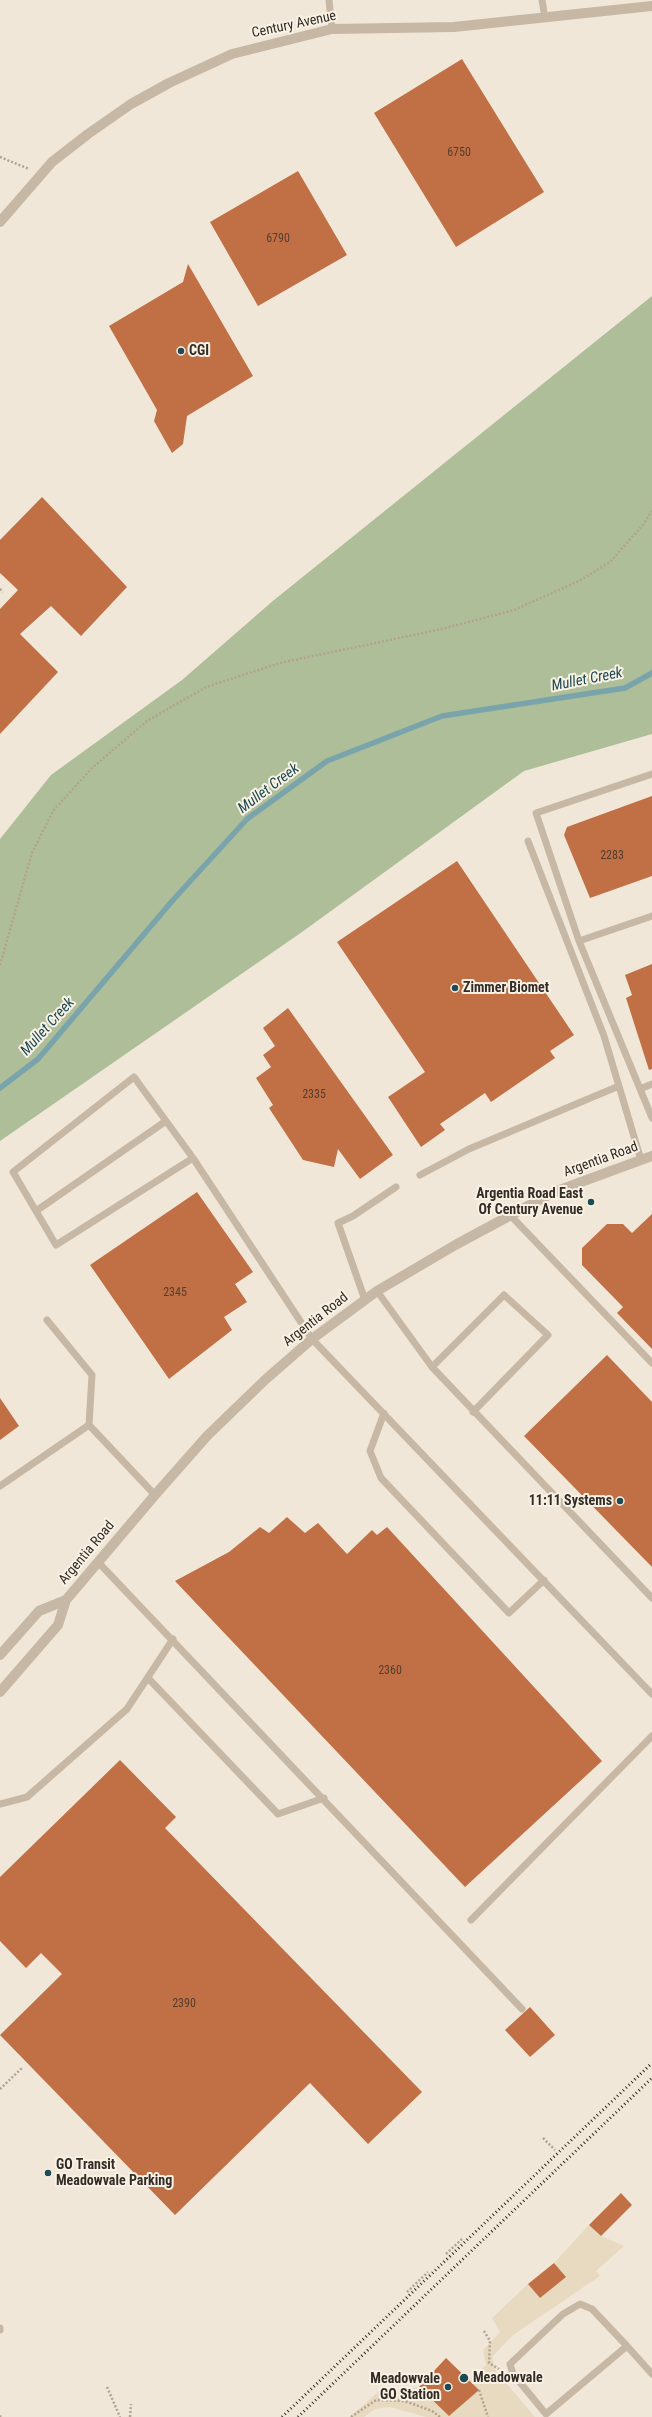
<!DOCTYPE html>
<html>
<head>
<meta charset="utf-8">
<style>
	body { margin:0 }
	canvas { display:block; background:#f0e7d8 }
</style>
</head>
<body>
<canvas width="652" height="2417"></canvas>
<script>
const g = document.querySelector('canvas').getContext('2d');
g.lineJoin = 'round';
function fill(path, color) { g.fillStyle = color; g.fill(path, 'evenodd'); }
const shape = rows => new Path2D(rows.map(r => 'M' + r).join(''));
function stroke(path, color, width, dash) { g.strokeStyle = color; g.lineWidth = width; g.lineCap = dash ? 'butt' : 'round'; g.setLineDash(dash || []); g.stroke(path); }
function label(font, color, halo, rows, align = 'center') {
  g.font = font + ' "Roboto Condensed",sans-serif'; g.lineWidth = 4; g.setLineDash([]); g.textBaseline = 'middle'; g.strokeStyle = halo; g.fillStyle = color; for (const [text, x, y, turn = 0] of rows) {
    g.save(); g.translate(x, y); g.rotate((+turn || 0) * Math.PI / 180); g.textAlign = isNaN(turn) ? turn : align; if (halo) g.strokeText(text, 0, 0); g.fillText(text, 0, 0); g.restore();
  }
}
fill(shape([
	[652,296,652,734,524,771,302,932,0,1141,0,839,51,775,182,680,274,600]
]), '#aebe99');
fill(shape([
	[589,2225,601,2236,624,2246,596,2271,600,2276,513,2335,492,2357,496,2371,535,2417,426,2417,390,2407,375,2409,364,2417,350,2417,378,2392,419,2387,449,2416,478,2390,469,2380,486,2365,483,2350,500,2332,492,2318,528,2284,540,2298,565,2277,554,2263]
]), '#e7dac0');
stroke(shape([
	[0,1088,38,1059,173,900,247,819,327,761,442,716,625,688,652,673]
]), '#79a4ac', 5.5);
fill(shape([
	[462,59,544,192,456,247,374,113],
	[298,171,347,255,258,306,210,222],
	[188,264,253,376,187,416,183,444,172,453,154,421,157,410,109,326,183,282],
	[42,497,127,587,81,636,51,606,20,634,58,672,0,734,0,609,18,590,0,573,0,540],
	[652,796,652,876,590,898,564,835,567,827],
	[457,861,574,1035,550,1051,555,1058,491,1102,485,1093,440,1124,445,1130,421,1147,388,1097,425,1072,337,942],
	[652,964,652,1069,649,1070,626,998,632,995,625,975],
	[288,1008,393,1155,360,1179,338,1149,334,1167,303,1160,269,1108,273,1105,256,1078,271,1067,263,1055,275,1046,263,1028],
	[197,1192,253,1272,235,1284,247,1302,224,1317,232,1330,169,1379,90,1265],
	[652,1214,652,1349,617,1313,623,1307,582,1265,582,1248,607,1224,623,1224,632,1233],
	[607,1355,652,1402,652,1567,524,1436],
	[0,1398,19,1426,0,1440],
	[287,1517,305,1533,318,1523,347,1554,372,1530,377,1535,387,1527,602,1761,465,1887,175,1581,229,1552,260,1527,269,1533],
	[120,1760,176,1817,165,1828,422,2092,368,2144,310,2083,175,2215,0,2035,62,1974,41,1953,26,1968,0,1941,0,1877],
	[530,2007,555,2035,530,2057,505,2030],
	[621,2193,632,2205,601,2236,589,2225],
	[554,2263,566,2277,540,2298,528,2284],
	[446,2358,479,2390,449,2416,419,2387]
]), '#c17045');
stroke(shape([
	[0,157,29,169],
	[0,589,3,592],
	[0,965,32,853,53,811,92,768,147,721,206,687,280,663,442,629,514,610,579,581,610,562,642,526,652,511],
	[0,2089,22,2068],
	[543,2138,555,2150],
	[446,2254,462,2239],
	[407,2292,428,2272],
	[484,2331,490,2341,489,2363,499,2369],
	[107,2387,120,2417],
	[479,2390,488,2417],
	[0,2416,1,2417],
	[130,2417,131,2404],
	[351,2417,376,2400,405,2401,432,2411,440,2417]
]), '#b3a290', 2.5, [2, 2]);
stroke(shape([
	[329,0,332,29],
	[542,0,545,18],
	[652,774,536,813,579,941,652,1118],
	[528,841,604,1036,641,1160],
	[579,941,652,916],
	[640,1089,652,1084],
	[193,1158,56,1245,13,1172,134,1077,193,1158,312,1339,652,1694],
	[420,1175,469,1149,619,1086],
	[36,1211,166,1121],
	[511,1216,652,1363],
	[377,1291,432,1367,652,1598],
	[365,1300,338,1223,353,1216,396,1187],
	[47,1320,92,1375,89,1425,155,1495],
	[432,1367,504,1295,548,1335,473,1412],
	[384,1413,370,1451,381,1478,509,1613,544,1580],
	[0,1486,89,1425],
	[98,1562,522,2009],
	[148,1678,278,1814,324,1798],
	[0,1804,27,1797,127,1709,173,1639],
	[471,1920,652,1736],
	[0,2328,0,2330],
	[627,2346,546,2414,513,2374,510,2364,563,2314,580,2304,592,2309,627,2346,652,2374]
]), '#c7b8a5', 7);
stroke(shape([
	[0,222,52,162,88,134,131,104,169,83,232,54,332,29,454,27,652,6]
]), '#c7b8a5', 10);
stroke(shape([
	[0,1655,39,1611,66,1600],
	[0,1692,58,1625,66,1600,155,1495,207,1436,266,1379,312,1339,377,1291,457,1244,554,1192,652,1156]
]), '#c7b8a5', 10);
stroke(shape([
	[282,2417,652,2063],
	[298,2417,652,2078]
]), '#332c26', 3, [1, 3]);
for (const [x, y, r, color] of [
	[181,351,4,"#1e4a53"],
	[455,988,4,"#1e4a53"],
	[591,1202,4,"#1e4a53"],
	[620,1501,4,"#1e4a53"],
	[48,2173,4,"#1e4a53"],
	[464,2378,5,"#1e4a53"],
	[448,2387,4,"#1e4a53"]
]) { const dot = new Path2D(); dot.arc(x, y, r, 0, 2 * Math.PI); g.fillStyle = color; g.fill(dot); stroke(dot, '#f8f1e4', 1.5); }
label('12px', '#563d2e', null, [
	["6750",459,153],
	["6790",278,239],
	["2283",612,856],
	["2335",314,1095],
	["2345",175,1293],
	["2360",390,1671],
	["2390",184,2004]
]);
label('14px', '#332c26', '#f8f1e4', [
	["Century Avenue",294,25,-12],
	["Argentia Road",601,1160,-20],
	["Argentia Road",316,1320,-38],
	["Argentia Road",87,1553,-50]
]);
label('bold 14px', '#332c26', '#f8f1e4', [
	["CGI",189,351],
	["Zimmer Biomet",463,988],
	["Argentia Road East",583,1194,"right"],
	["Of Century Avenue",583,1210,"right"],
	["11:11 Systems",612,1501,"right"],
	["GO Transit",56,2165],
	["Meadowvale Parking",56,2181],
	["Meadowvale",473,2378],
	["Meadowvale",440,2379,"right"],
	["GO Station",440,2395,"right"]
], 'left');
label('italic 15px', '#1e4a53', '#f8f1e4', [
	["Mullet Creek",587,680,-11],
	["Mullet Creek",269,789,-37],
	["Mullet Creek",48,1027,-48]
]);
</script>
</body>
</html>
